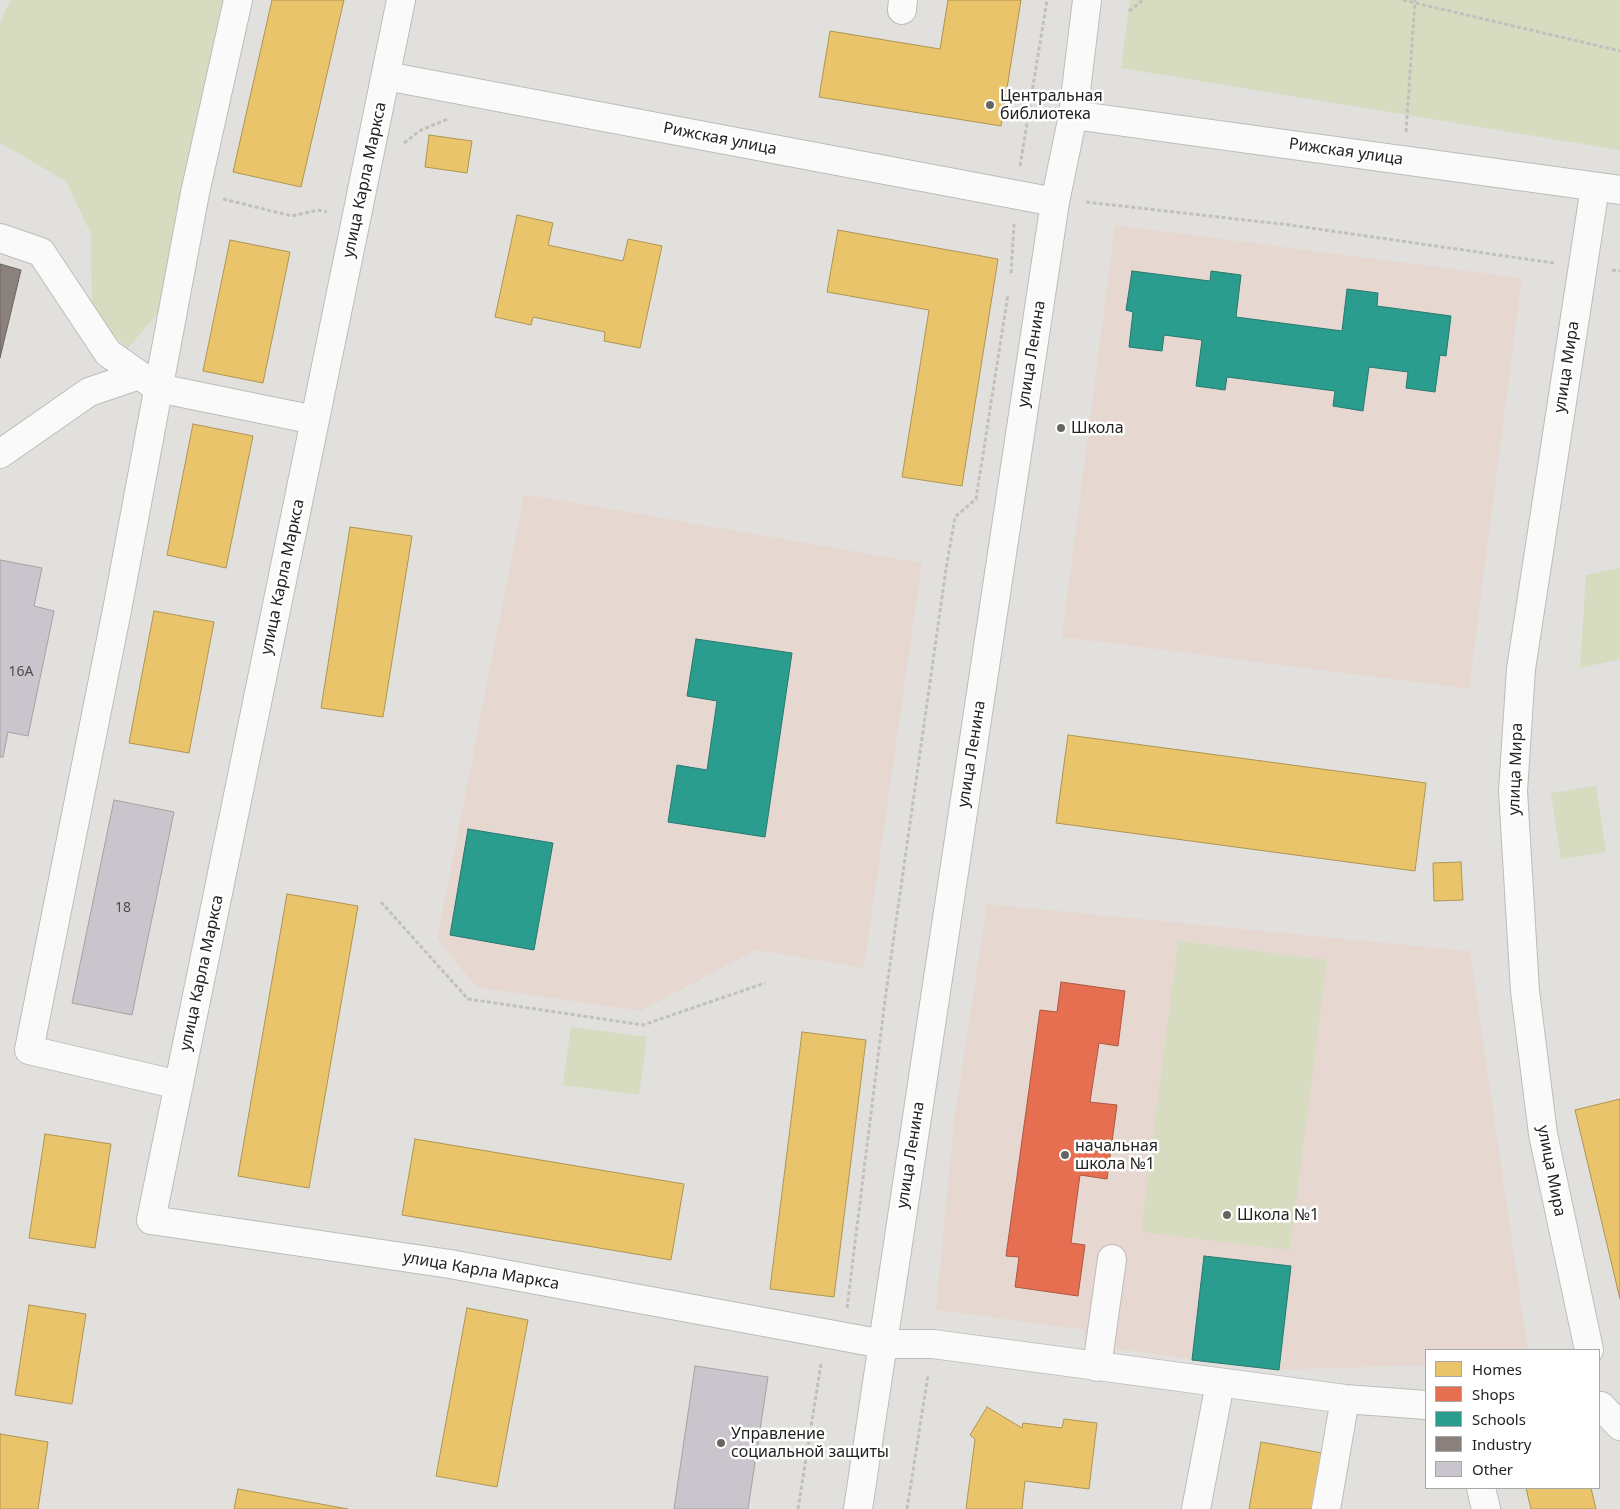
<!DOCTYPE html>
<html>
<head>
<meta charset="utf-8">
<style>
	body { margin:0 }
	#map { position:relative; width:1620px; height:1509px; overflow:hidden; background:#e2e0dd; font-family:"Noto Sans",sans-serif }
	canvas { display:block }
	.legend { position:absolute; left:1425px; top:1349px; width:175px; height:140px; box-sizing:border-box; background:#fff; border:1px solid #a7a7a6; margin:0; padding:6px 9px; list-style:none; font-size:15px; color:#242320 }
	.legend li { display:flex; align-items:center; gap:10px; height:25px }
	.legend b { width:25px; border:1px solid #a7a7a6 }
</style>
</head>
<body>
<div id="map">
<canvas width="1620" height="1509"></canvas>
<ul class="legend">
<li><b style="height:14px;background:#e9c46a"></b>Homes</li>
<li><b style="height:14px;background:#e76f51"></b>Shops</li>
<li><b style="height:14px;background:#2a9d8f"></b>Schools</li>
<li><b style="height:14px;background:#8a817c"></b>Industry</li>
<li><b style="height:14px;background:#cac4cc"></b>Other</li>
</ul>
</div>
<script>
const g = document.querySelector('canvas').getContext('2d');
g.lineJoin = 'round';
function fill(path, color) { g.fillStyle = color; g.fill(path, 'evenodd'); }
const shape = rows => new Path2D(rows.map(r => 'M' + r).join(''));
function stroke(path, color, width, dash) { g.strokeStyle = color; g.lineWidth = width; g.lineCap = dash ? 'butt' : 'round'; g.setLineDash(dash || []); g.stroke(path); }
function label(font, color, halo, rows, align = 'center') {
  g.font = font + ' "Noto Sans",sans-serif'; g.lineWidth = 5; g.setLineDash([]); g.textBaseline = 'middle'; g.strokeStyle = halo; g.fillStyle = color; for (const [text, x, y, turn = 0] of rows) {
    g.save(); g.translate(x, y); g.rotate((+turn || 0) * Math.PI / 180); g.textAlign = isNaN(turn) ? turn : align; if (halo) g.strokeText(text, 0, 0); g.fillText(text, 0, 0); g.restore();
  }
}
fill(shape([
	[1115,225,1522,278,1469,689,1062,637],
	[524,494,922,563,864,968,756,950,641,1011,476,987,437,939],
	[987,904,1470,951,1528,1350,1426,1350,1426,1365,1279,1370,1101,1347,1084,1343,1085,1330,936,1310,954,1120]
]), '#e6d8d1');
fill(shape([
	[10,0,228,0,164,306,128,348,92,316,91,234,66,181,0,143,0,23],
	[1130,0,1620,0,1620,150,1121,68],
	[1620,568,1620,659,1580,668,1586,575],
	[1596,786,1606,852,1561,859,1551,793],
	[1178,941,1327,960,1290,1250,1141,1232],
	[571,1027,647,1037,639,1095,563,1085]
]), '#d7dbc0');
const homes = shape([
	[272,0,344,0,301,187,233,172,272,0],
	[948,0,1021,0,1001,126,819,97,830,31,940,49,948,0],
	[429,135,472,141,467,173,425,167,429,135],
	[517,215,553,223,548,245,623,261,628,239,662,246,640,348,604,341,605,332,533,317,531,325,495,317,517,215],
	[838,230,998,259,962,486,902,477,929,310,827,292,838,230],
	[230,240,290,252,263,383,203,371,230,240],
	[193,424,253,436,226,568,167,555,193,424],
	[350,527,412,536,383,717,321,708,350,527],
	[154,611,214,622,189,753,129,743,154,611],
	[1068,735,1426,783,1415,871,1056,823,1068,735],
	[1461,862,1463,900,1434,901,1433,863,1461,862],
	[287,894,358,906,309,1188,238,1176,287,894],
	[802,1032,866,1040,834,1297,770,1289,802,1032],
	[1620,1099,1620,1299,1575,1110,1620,1099],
	[45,1134,111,1144,95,1248,29,1238,45,1134],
	[415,1139,684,1184,671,1260,402,1215,415,1139],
	[29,1305,86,1314,72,1404,15,1395,29,1305],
	[467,1308,528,1320,497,1487,436,1476,467,1308],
	[987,1407,1022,1428,1023,1423,1062,1428,1064,1419,1097,1423,1089,1489,1025,1481,1022,1509,966,1509,975,1439,970,1435,987,1407],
	[0,1434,48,1442,38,1509,0,1509,0,1434],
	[1261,1442,1322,1453,1312,1509,1249,1509,1261,1442],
	[1526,1488,1591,1488,1596,1509,1531,1509,1526,1488],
	[238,1489,348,1509,234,1509,238,1489]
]);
fill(homes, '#e9c46a');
stroke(homes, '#ae9454', 1);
const shops = shape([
	[1061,982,1125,991,1118,1046,1099,1043,1090,1102,1117,1105,1107,1179,1080,1175,1071,1243,1085,1245,1078,1296,1015,1287,1019,1257,1006,1256,1040,1010,1057,1012,1061,982]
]);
fill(shops, '#e76f51');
stroke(shops, '#ac5842', 1);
const schools = shape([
	[1132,271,1210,281,1211,271,1241,275,1236,317,1342,331,1347,289,1378,293,1377,306,1451,316,1446,356,1440,355,1435,392,1406,388,1408,372,1369,367,1363,411,1333,406,1335,391,1227,377,1225,390,1196,386,1202,340,1164,335,1162,351,1129,347,1133,312,1126,310,1132,271],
	[696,639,792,653,765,837,668,822,677,765,707,770,717,701,687,696,696,639],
	[468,829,553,843,534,950,450,935,468,829],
	[1204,1256,1291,1266,1279,1370,1192,1360,1204,1256]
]);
fill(schools, '#2a9d8f');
stroke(schools, '#28786e', 1);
const industry = shape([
	[0,264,21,270,0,358,0,264]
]);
fill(industry, '#8a817c');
stroke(industry, '#6b6560', 1);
const building = shape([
	[0,560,42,568,34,606,54,611,28,736,8,732,3,757,0,757,0,560],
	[114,800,174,812,132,1015,72,1003,114,800],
	[695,1366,768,1377,748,1509,674,1509,695,1366]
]);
fill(building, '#cac4cc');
stroke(building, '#a4a2a2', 1);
const minor = shape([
	[401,0,151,1220,450,1264,883,1344,933,1344,1345,1399,1426,1405],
	[902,10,903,0],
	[386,76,1055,202],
	[1073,115,1620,190],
	[0,238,41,252,108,353,158,388,315,420],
	[0,454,89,392,139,375],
	[179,1085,29,1050,117,610,195,193,238,0],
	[1589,1350,1543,1134,1525,991,1513,791,1521,669,1595,187],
	[1097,1367,1112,1259],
	[1601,1406,1620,1426],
	[1481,1488,1486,1509],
	[858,1509,1055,202,1073,115,1087,0],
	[1196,1509,1220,1383],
	[1326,1509,1345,1399]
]);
stroke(minor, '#bebcba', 30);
stroke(shape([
	[1403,0,1620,51],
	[1129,11,1143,0],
	[1406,132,1415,0],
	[404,143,421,130,448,119],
	[1020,166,1047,0],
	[223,199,292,216,318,210,327,212],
	[1086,202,1290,225,1554,263],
	[1612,270,1620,271],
	[1011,273,1014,224],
	[381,902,468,999,643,1025,765,983],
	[847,1308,885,1000,946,569,955,517,976,499,1008,294],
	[798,1509,821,1364],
	[907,1509,928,1375]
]), '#c1c0bd', 3, [4, 2.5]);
stroke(minor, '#fbfafa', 28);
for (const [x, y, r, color] of [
	[990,105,5,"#666562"],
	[1061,428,5,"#666562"],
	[1065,1155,5,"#666562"],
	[1227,1215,5,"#666562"],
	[721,1443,5,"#666562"]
]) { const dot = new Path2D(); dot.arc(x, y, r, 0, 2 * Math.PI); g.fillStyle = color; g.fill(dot); stroke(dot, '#fff', 2); }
label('14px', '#4e4b4b', null, [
	["16А",21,672],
	["18",123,908]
]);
label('16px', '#242320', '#fff', [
	["Центральная",1000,96],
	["библиотека",1000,114],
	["Школа",1071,428],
	["начальная",1075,1146],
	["школа №1",1075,1164],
	["Школа №1",1237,1215],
	["Управление",731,1434],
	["социальной защиты",731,1452]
], 'left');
label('16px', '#242320', '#fff', [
	["Рижская улица",720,139,11],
	["Рижская улица",1346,152,8],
	["улица Карла Маркса",365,180,-78],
	["улица Ленина",1032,354,-81],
	["улица Мира",1567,367,-81],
	["улица Карла Маркса",283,577,-78],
	["улица Ленина",972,754,-81],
	["улица Мира",1516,769,-88],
	["улица Карла Маркса",202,973,-78],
	["улица Ленина",911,1155,-81],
	["улица Мира",1551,1171,79],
	["улица Карла Маркса",481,1271,10]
]);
</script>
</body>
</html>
